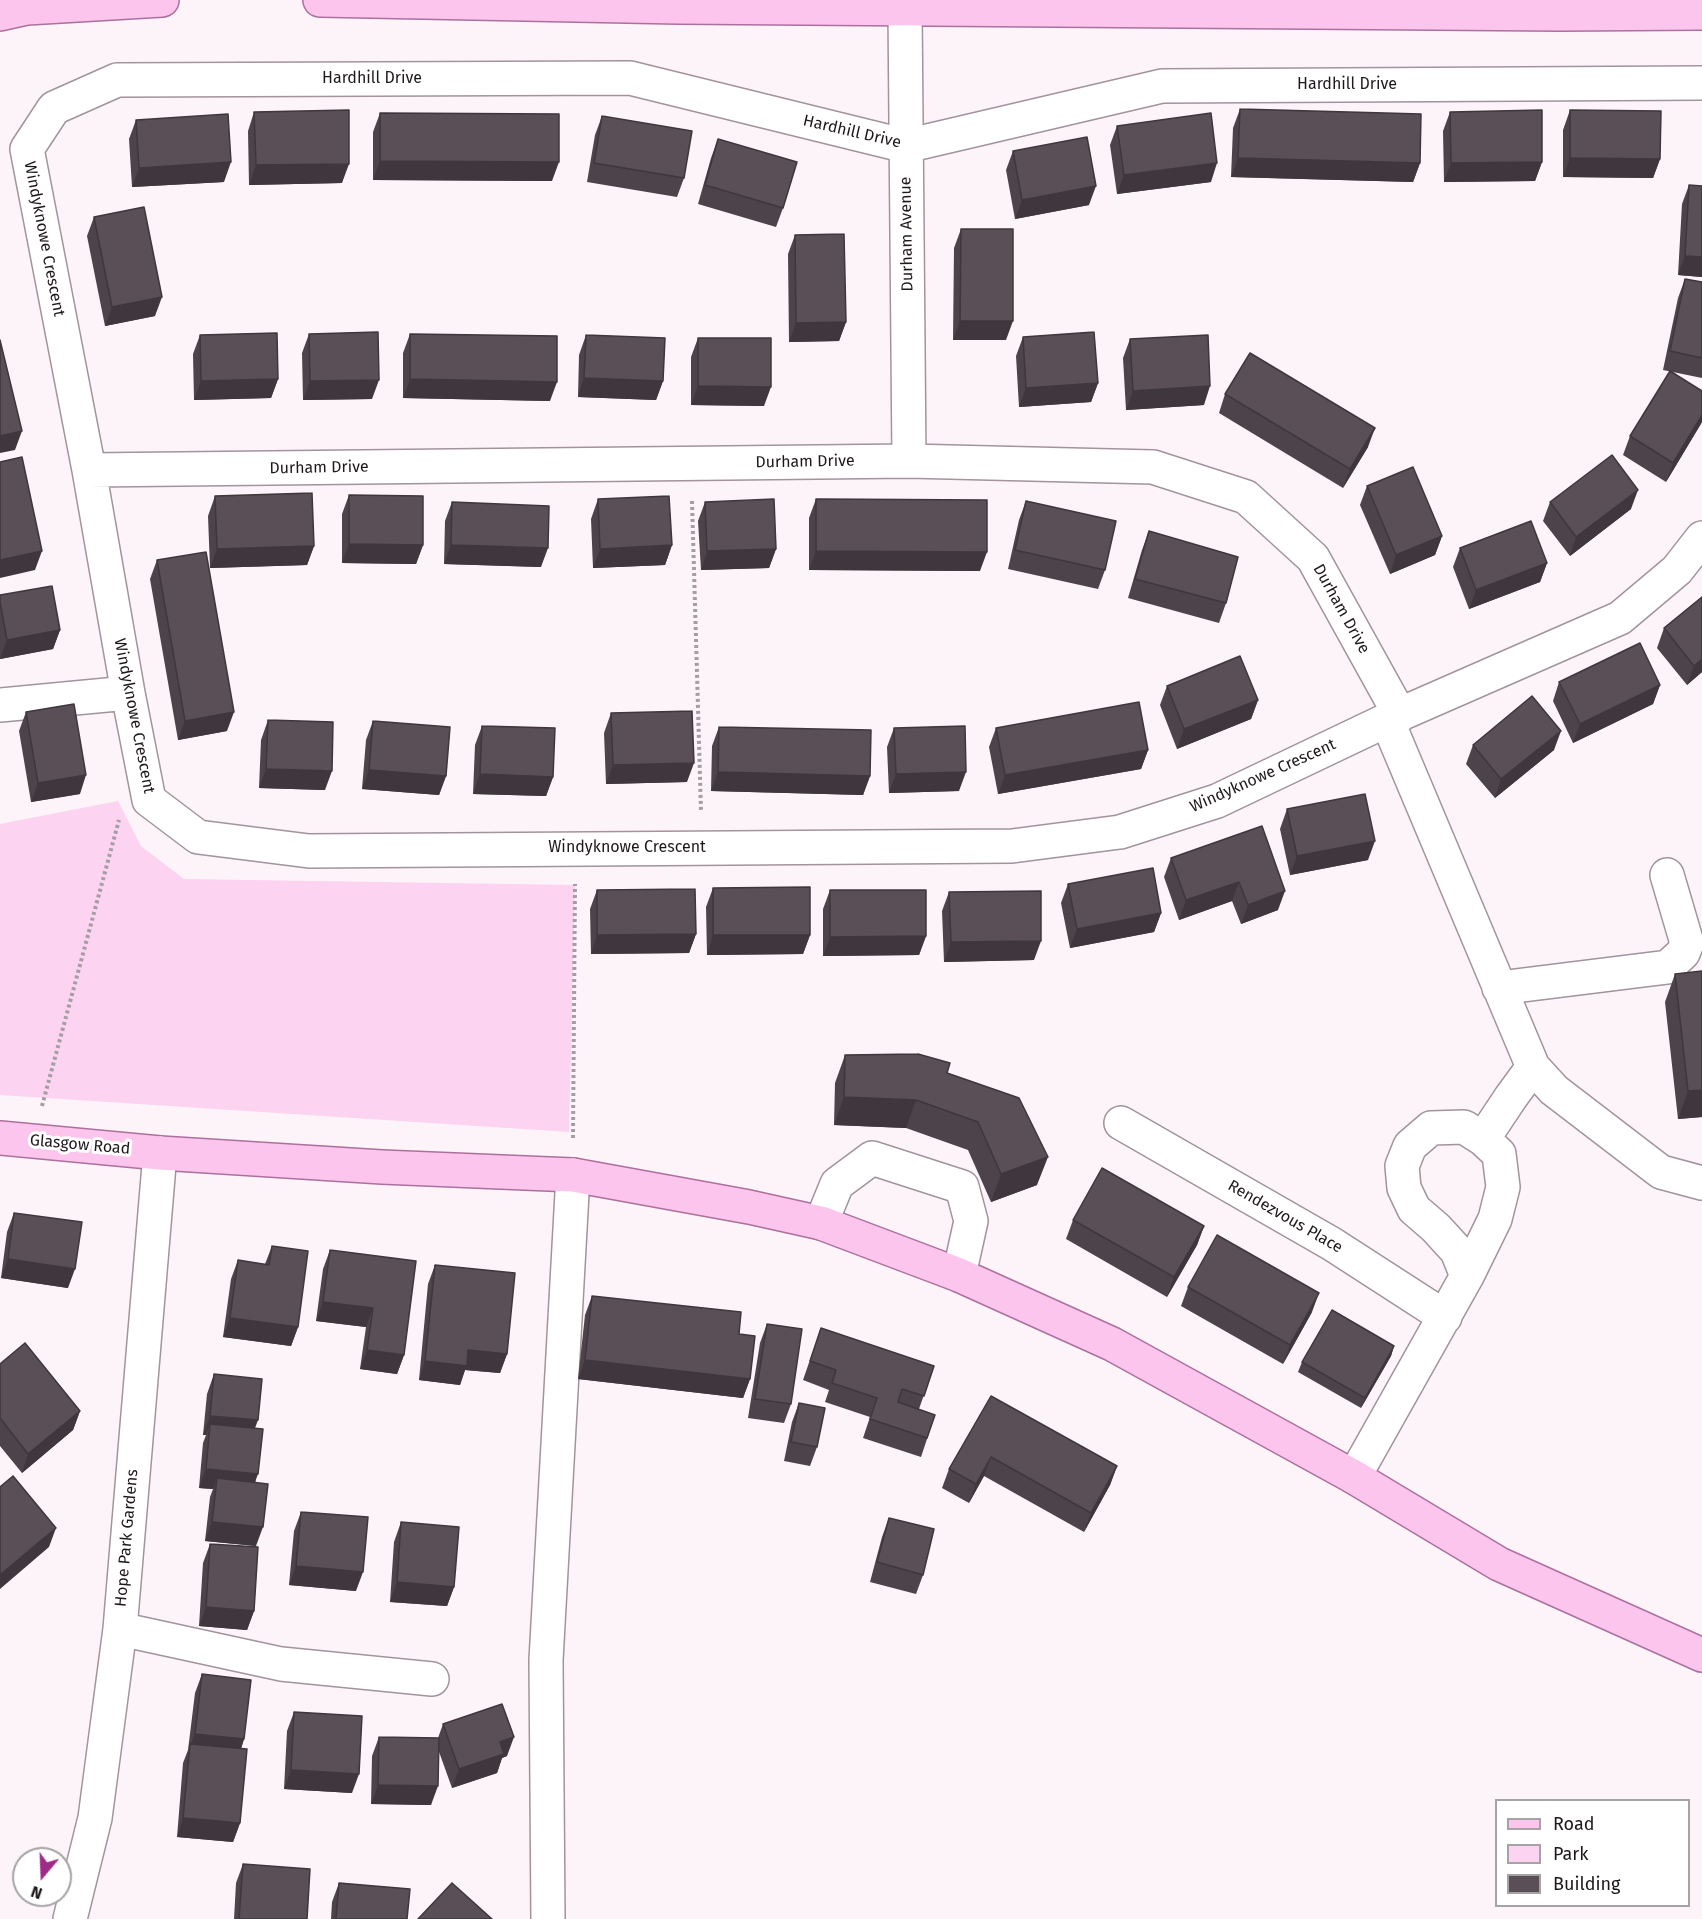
<!DOCTYPE html>
<html>
<head>
<meta charset="utf-8">
<style>
	body { margin:0 }
	#map { position:relative; width:1702px; height:1919px; overflow:hidden; background:#fdf4fa; font-family:"Fira Sans",sans-serif }
	canvas { display:block }
	.legend { position:absolute; left:1495px; top:1799px; width:195px; height:108px; box-sizing:border-box; background:#fff; border:2px solid #a5a3a4; margin:0; padding:8px 10px; list-style:none; font-size:18px; color:#1e181c }
	.legend li { display:flex; align-items:center; gap:12px; height:30px }
	.legend b { width:30px; border:2px solid #a5a3a4 }
	.north { position:absolute; left:12px; top:1847px; width:60px; height:60px; box-sizing:border-box; background:#fff; border:2px solid #a5a3a4; border-radius:50%; rotate:199deg; font-size:16px; font-weight:700; line-height:24px; text-align:center; color:#1e181c }
	.north::after { content:''; display:block; margin:auto; width:21px; height:27px; background:#9d2b87; clip-path:polygon(50% 0,100% 100%,50% 72%,0 100%) }
</style>
</head>
<body>
<div id="map">
<canvas width="1702" height="1919"></canvas>
<ul class="legend">
<li><b style="height:8px;background:#fbc5ee"></b>Road</li>
<li><b style="height:16px;background:#fcd3f0"></b>Park</li>
<li><b style="height:16px;background:#5a4e57"></b>Building</li>
</ul>
<div class="north">N</div>
</div>
<script>
const g = document.querySelector('canvas').getContext('2d');
g.lineJoin = 'round';
function fill(path, color) { g.fillStyle = color; g.fill(path, 'evenodd'); }
const shape = rows => new Path2D(rows.map(r => 'M' + r).join(''));
function stroke(path, color, width, dash) { g.strokeStyle = color; g.lineWidth = width; g.lineCap = dash ? 'butt' : 'round'; g.setLineDash(dash || []); g.stroke(path); }
function label(font, color, halo, rows, align = 'center') {
  g.font = font + ' "Fira Sans",sans-serif'; g.lineWidth = 6; g.setLineDash([]); g.textBaseline = 'middle'; g.strokeStyle = halo; g.fillStyle = color; for (const [text, x, y, turn = 0] of rows) {
    g.save(); g.translate(x, y); g.rotate((+turn || 0) * Math.PI / 180); g.textAlign = isNaN(turn) ? turn : align; if (halo) g.strokeText(text, 0, 0); g.fillText(text, 0, 0); g.restore();
  }
}
fill(shape([
	[118,801,141,846,184,879,575,885,569,1132,0,1095,0,824]
]), '#fcd3f0');
const minor = shape([
	[905,8,909,461],
	[1702,83,1162,86,906,146,630,78,117,80,54,108,27,149,89,470,128,693,149,800,198,837,309,851,1012,846,1120,832,1217,801,1387,720,1620,618,1677,570,1702,538],
	[89,470,909,461,1153,467,1246,497,1313,558,1400,715],
	[0,705,128,693],
	[1387,720,1533,1067,1554,1090,1661,1172,1702,1183],
	[1499,988,1668,967,1683,953,1687,943,1667,875],
	[1121,1123,1332,1244,1445,1317],
	[1483,1139,1511,1097,1533,1067],
	[821,1223,837,1184,872,1158,962,1187,971,1221,959,1275],
	[1354,1477,1467,1276,1495,1219,1503,1187,1499,1154,1483,1139,1464,1127,1431,1128,1410,1146,1402,1166,1404,1188,1414,1209,1436,1228,1457,1251,1467,1276],
	[120,1629,281,1664,432,1679],
	[70,1919,95,1818,120,1629,160,1153],
	[548,1919,546,1660,573,1175]
]);
const major = shape([
	[320,0,678,7,1560,14,1702,13],
	[0,14,27,8,162,0],
	[0,1138,160,1153,382,1167,573,1175,749,1207,821,1223,959,1275,1112,1344,1354,1477,1499,1564,1702,1655]
]);
stroke(minor, '#a2939d', 36);
stroke(major, '#ac709d', 36);
stroke(shape([
	[692,501,701,811],
	[42,1106,119,820],
	[573,1138,575,884]
]), '#a49da2', 4, [3, 3]);
stroke(minor, '#fff', 33);
stroke(major, '#fbc5ee', 33);
fill(shape([
	[1240,109,1420,163,1413,182,1231,177,1233,128],
	[1570,110,1660,159,1653,178,1563,177,1563,130],
	[254,112,342,183,249,185,248,131],
	[1450,112,1542,162,1535,181,1444,182,1443,131],
	[380,113,552,181,373,180,373,132],
	[602,116,684,178,677,197,587,182,595,135],
	[136,120,224,182,132,187,129,139],
	[1117,126,1211,182,1117,194,1110,145],
	[718,139,783,208,776,227,698,204,711,158],
	[1013,151,1089,205,1015,219,1006,170],
	[1689,185,1702,186,1702,277,1678,275,1682,204],
	[94,217,155,316,105,326,87,236],
	[961,229,1006,340,953,340,954,248],
	[795,235,846,322,839,341,789,342,788,254],
	[1685,279,1702,282,1702,378,1663,370,1678,298],
	[309,334,372,399,303,400,302,353],
	[410,334,550,401,403,398,403,353],
	[200,335,278,379,271,398,194,400,193,354],
	[586,335,663,381,656,400,578,397,579,355],
	[1023,337,1098,383,1091,402,1019,407,1016,356],
	[698,338,764,406,691,405,691,357],
	[1130,339,1204,405,1126,410,1123,358],
	[1702,391,1702,422,1666,482,1623,455,1630,436],
	[1225,394,1368,447,1343,488,1219,413],
	[1367,486,1442,536,1435,555,1390,574,1360,505],
	[349,495,423,545,416,564,342,563,342,514],
	[215,496,314,546,307,565,210,568,208,516],
	[598,499,672,545,665,565,593,568,591,519],
	[816,499,980,571,809,570,809,518],
	[1026,501,1105,570,1098,589,1008,569,1019,520],
	[452,502,541,567,444,564,445,521],
	[705,502,776,549,769,568,701,570,698,521],
	[1550,502,1631,509,1570,556,1543,521],
	[1149,531,1226,603,1219,623,1128,598,1142,550],
	[1460,548,1547,563,1540,582,1469,609,1453,567],
	[157,560,227,731,178,740,150,579],
	[0,595,60,630,53,649,0,659],
	[1702,597,1702,672,1687,685,1657,648,1664,628],
	[1559,682,1660,685,1653,704,1573,743,1553,701],
	[1167,686,1258,700,1251,719,1177,749,1160,705],
	[26,712,80,794,31,802,19,731],
	[611,713,687,782,606,784,604,733],
	[268,720,325,790,259,788,261,740],
	[373,721,446,776,439,795,362,789,366,740],
	[482,726,553,777,546,796,473,794,475,745],
	[719,727,870,776,863,795,711,791,712,746],
	[894,728,959,791,889,793,887,747],
	[996,728,1148,750,1141,769,998,794,989,747],
	[1473,745,1554,750,1495,798,1466,764],
	[1287,809,1368,860,1290,875,1280,829],
	[1262,826,1278,910,1241,924,1232,901,1179,920,1164,877,1171,858],
	[1068,884,1161,913,1154,932,1070,948,1061,903],
	[713,888,810,935,803,954,707,955,706,907],
	[597,890,696,934,689,953,591,954,590,909],
	[830,890,926,936,919,955,823,956,823,909],
	[949,892,1034,960,944,962,942,911],
	[1702,971,1702,1117,1678,1119,1665,1002,1675,974],
	[845,1055,947,1073,1037,1185,991,1202,968,1150,906,1128,834,1125,835,1083],
	[14,1213,68,1288,1,1278,7,1232],
	[1073,1220,1204,1226,1197,1245,1167,1297,1066,1239],
	[272,1246,298,1327,291,1346,223,1337,231,1279,238,1260,265,1264],
	[330,1250,404,1355,397,1374,360,1369,366,1327,316,1321,323,1269],
	[435,1265,507,1354,500,1373,465,1370,460,1385,419,1380,428,1284],
	[1188,1287,1312,1312,1283,1364,1181,1306],
	[592,1296,739,1334,750,1379,743,1398,578,1379,585,1315],
	[767,1324,791,1404,784,1423,748,1418,760,1343],
	[821,1328,934,1366,919,1409,935,1415,921,1457,863,1438,870,1417,825,1402,829,1390,803,1380],
	[1394,1346,1391,1356,1361,1408,1298,1372,1302,1362],
	[0,1364,80,1411,73,1430,22,1473,0,1446],
	[214,1374,255,1428,256,1546,205,1541,210,1497,213,1489,199,1488,203,1443,206,1435,203,1435,207,1394],
	[991,1396,1117,1466,1110,1485,1084,1532,984,1476,969,1503,942,1488,949,1469],
	[799,1403,817,1447,810,1466,784,1461,792,1422],
	[301,1512,356,1591,289,1585,294,1531],
	[889,1518,923,1575,916,1594,870,1582,882,1537],
	[401,1522,454,1587,447,1606,390,1602,394,1542],
	[210,1544,254,1611,247,1630,199,1626,203,1563],
	[202,1674,244,1739,241,1749,240,1823,233,1842,177,1837,183,1763,188,1750,195,1693],
	[294,1712,352,1793,284,1789,287,1731],
	[443,1724,507,1756,502,1758,497,1773,452,1788,438,1749,431,1805,371,1804,372,1756,379,1737,438,1738],
	[243,1864,307,1919,234,1919,236,1883],
	[339,1883,407,1919,331,1919,332,1902]
]), '#4d434b');
fill(shape([
	[1238,158,1420,163,1413,182,1231,177],
	[1570,158,1660,159,1653,178,1563,177],
	[380,161,559,162,552,181,373,180],
	[231,162,224,182,132,187,139,168],
	[1542,162,1535,181,1444,182,1451,163],
	[1217,163,1211,182,1117,194,1124,175],
	[349,164,342,183,249,185,256,165],
	[1096,186,1089,205,1015,219,1022,200],
	[1685,256,1702,257,1702,277,1678,275],
	[162,297,155,316,105,326,112,307],
	[960,321,1013,321,1006,340,953,340],
	[846,322,839,341,789,342,796,323],
	[584,378,663,381,656,400,578,397],
	[278,379,271,398,194,400,201,381],
	[410,379,557,382,550,401,403,398],
	[379,380,372,399,303,400,310,381],
	[1098,383,1091,402,1019,407,1026,388],
	[698,386,771,387,764,406,691,405],
	[1210,386,1204,405,1126,410,1133,391],
	[1702,415,1702,422,1666,482,1673,463],
	[1375,428,1368,447,1343,488,1350,469],
	[22,431,15,450,0,453,0,436],
	[1638,490,1631,509,1570,556,1576,537],
	[1442,536,1435,555,1390,574,1396,555],
	[349,544,423,545,416,564,342,563],
	[451,545,548,548,541,567,444,564],
	[672,545,665,565,593,568,600,549],
	[314,546,307,565,210,568,217,549],
	[776,549,769,568,701,570,707,551],
	[42,551,35,570,0,578,0,560],
	[816,551,987,552,980,571,809,570],
	[1547,563,1540,582,1469,609,1476,590],
	[60,630,53,649,0,659,7,640],
	[1702,659,1702,672,1687,685,1694,666],
	[1660,685,1653,704,1573,743,1580,724],
	[1258,700,1251,719,1177,749,1184,729],
	[234,712,227,731,178,740,185,721],
	[1561,731,1554,750,1495,798,1501,779],
	[1148,750,1141,769,998,794,1005,775],
	[694,763,687,782,606,784,613,765],
	[266,769,332,771,325,790,259,788],
	[369,770,446,776,439,795,362,789],
	[718,772,870,776,863,795,711,791],
	[966,772,959,791,889,793,896,774],
	[480,774,553,777,546,796,473,794],
	[86,775,80,794,31,802,38,783],
	[1375,841,1368,860,1290,875,1297,856],
	[1239,882,1232,901,1179,920,1186,900],
	[1285,891,1278,910,1241,924,1248,905],
	[1161,913,1154,932,1070,948,1077,929],
	[696,934,689,953,591,954,597,935],
	[713,935,810,935,803,954,707,955],
	[926,936,919,955,823,956,830,937],
	[1041,941,1034,960,944,962,951,942],
	[1702,1090,1702,1117,1678,1119,1688,1091],
	[844,1097,916,1100,906,1128,834,1125],
	[1048,1157,1037,1185,991,1202,1001,1174],
	[1204,1226,1197,1245,1167,1297,1174,1277],
	[8,1259,75,1269,68,1288,1,1278],
	[1319,1293,1312,1312,1283,1364,1290,1345],
	[323,1302,373,1308,366,1327,316,1321],
	[230,1318,298,1327,291,1346,223,1337],
	[1394,1346,1391,1356,1361,1408,1365,1398],
	[367,1350,404,1355,397,1374,360,1369],
	[468,1350,507,1354,500,1373,465,1370,460,1385,419,1380,425,1361],
	[585,1360,750,1379,743,1398,578,1379],
	[80,1411,73,1430,22,1473,28,1454],
	[210,1416,258,1420,251,1439,210,1424,206,1435,203,1435],
	[991,1457,984,1476,969,1503,976,1484],
	[1117,1466,1110,1485,1084,1532,1091,1513],
	[206,1469,258,1474,251,1493,217,1478,213,1489,199,1488],
	[212,1522,263,1527,256,1546,205,1541],
	[56,1528,49,1547,0,1589,0,1575],
	[296,1566,363,1572,356,1591,289,1585],
	[397,1582,454,1587,447,1606,390,1602],
	[206,1607,254,1611,247,1630,199,1626],
	[195,1734,244,1739,238,1758,190,1746],
	[514,1737,507,1756,502,1758,497,1773,452,1788,459,1769,500,1742],
	[291,1770,359,1774,352,1793,284,1789],
	[378,1785,438,1786,431,1805,371,1804],
	[183,1818,240,1823,233,1842,177,1837]
]), '#3f373d');
const building = shape([
	[1240,109,1421,114,1420,163,1238,158,1240,109],
	[349,110,349,164,256,165,254,112,349,110],
	[1542,110,1542,162,1451,163,1450,112,1542,110],
	[1570,110,1661,111,1660,159,1570,158,1570,110],
	[380,113,559,114,559,162,380,161,380,113],
	[1211,113,1217,163,1124,175,1117,126,1211,113],
	[228,114,231,162,139,168,136,120,228,114],
	[602,116,692,131,684,178,594,163,602,116],
	[1087,137,1096,186,1022,200,1013,151,1087,137],
	[718,139,797,162,783,208,705,185,718,139],
	[1689,185,1702,186,1702,257,1685,256,1689,185],
	[144,207,162,297,112,307,94,217,144,207],
	[961,229,1013,229,1013,321,960,321,961,229],
	[844,234,846,322,796,323,795,235,844,234],
	[1685,279,1702,282,1702,358,1670,351,1685,279],
	[378,332,379,380,310,381,309,334,378,332],
	[1094,332,1098,383,1026,388,1023,337,1094,332],
	[277,333,278,379,201,381,200,335,277,333],
	[410,334,557,336,557,382,410,379,410,334],
	[586,335,665,338,663,381,584,378,586,335],
	[1208,335,1210,386,1133,391,1130,339,1208,335],
	[698,338,771,338,771,387,698,386,698,338],
	[0,340,22,431,0,436,0,340],
	[1250,353,1375,428,1350,469,1225,394,1250,353],
	[1670,371,1702,391,1702,415,1673,463,1630,436,1670,371],
	[1612,455,1638,490,1576,537,1550,502,1612,455],
	[22,457,42,551,0,560,0,462,22,457],
	[1413,467,1442,536,1396,555,1367,486,1413,467],
	[312,493,314,546,217,549,215,496,312,493],
	[349,495,423,496,423,545,349,544,349,495],
	[669,496,672,545,600,549,598,499,669,496],
	[774,499,776,549,707,551,705,502,774,499],
	[816,499,987,500,987,552,816,551,816,499],
	[1026,501,1116,521,1105,570,1015,550,1026,501],
	[452,502,549,506,548,548,451,545,452,502],
	[1531,521,1547,563,1476,590,1460,548,1531,521],
	[1149,531,1238,557,1226,603,1135,579,1149,531],
	[206,552,234,712,185,721,157,560,206,552],
	[52,586,60,630,7,640,0,602,0,595,52,586],
	[1702,597,1702,659,1694,666,1664,628,1702,597],
	[1640,643,1660,685,1580,724,1559,682,1640,643],
	[1240,656,1258,700,1184,729,1167,686,1240,656],
	[1532,696,1561,731,1501,779,1473,745,1532,696],
	[1139,702,1148,750,1005,775,996,728,1139,702],
	[74,704,86,775,38,783,26,712,74,704],
	[692,711,694,763,613,765,611,713,692,711],
	[268,720,333,722,332,771,266,769,268,720],
	[373,721,450,727,446,776,369,770,373,721],
	[482,726,555,728,553,777,480,774,482,726],
	[965,726,966,772,896,774,894,728,965,726],
	[719,727,871,730,870,776,718,772,719,727],
	[1365,794,1375,841,1297,856,1287,809,1365,794],
	[1262,826,1285,891,1248,905,1239,882,1186,900,1171,858,1262,826],
	[1153,868,1161,913,1077,929,1068,884,1153,868],
	[810,887,810,935,713,935,713,888,810,887],
	[695,889,696,934,597,935,597,890,695,889],
	[830,890,926,890,926,936,830,937,830,890],
	[1041,891,1041,941,951,942,949,892,1041,891],
	[1702,971,1702,1090,1688,1091,1675,974,1702,971],
	[918,1054,950,1063,947,1073,1019,1098,1048,1157,1001,1174,978,1122,916,1100,844,1097,845,1055,918,1054],
	[1102,1168,1204,1226,1174,1277,1073,1220,1102,1168],
	[14,1213,82,1222,75,1269,8,1259,14,1213],
	[1217,1235,1319,1293,1290,1345,1188,1287,1217,1235],
	[272,1246,308,1251,298,1327,230,1318,238,1260,269,1265,272,1246],
	[330,1250,416,1261,404,1355,367,1350,373,1308,323,1302,330,1250],
	[435,1265,515,1273,507,1354,468,1350,467,1366,425,1361,435,1265],
	[592,1296,741,1312,739,1334,755,1336,750,1379,585,1360,592,1296],
	[1332,1310,1394,1346,1365,1398,1302,1362,1332,1310],
	[767,1324,802,1329,791,1404,755,1399,767,1324],
	[821,1328,934,1366,924,1396,902,1389,898,1402,935,1415,927,1438,870,1419,877,1398,832,1383,836,1370,810,1361,821,1328],
	[25,1343,80,1411,28,1454,0,1418,0,1364,25,1343],
	[214,1374,262,1379,258,1420,210,1416,214,1374],
	[991,1396,1117,1466,1091,1513,991,1457,976,1484,949,1469,991,1396],
	[799,1403,825,1408,817,1447,791,1442,799,1403],
	[210,1424,263,1429,258,1474,206,1469,210,1424],
	[13,1476,56,1528,0,1575,0,1487,13,1476],
	[217,1478,268,1484,263,1527,212,1522,217,1478],
	[301,1512,368,1517,363,1572,296,1566,301,1512],
	[889,1518,934,1529,923,1575,877,1562,889,1518],
	[401,1522,459,1527,454,1587,397,1582,401,1522],
	[210,1544,258,1547,254,1611,206,1607,210,1544],
	[202,1674,251,1680,244,1739,195,1734,202,1674],
	[502,1704,514,1737,500,1742,504,1754,459,1769,443,1724,502,1704],
	[294,1712,362,1716,359,1774,291,1770,294,1712],
	[379,1737,439,1738,438,1786,378,1785,379,1737],
	[190,1744,247,1749,240,1823,183,1818,190,1744],
	[243,1864,310,1869,307,1919,239,1919,243,1864],
	[339,1883,410,1889,407,1919,336,1919,339,1883],
	[452,1883,492,1919,418,1919,452,1883]
]);
fill(building, '#5a4e57');
stroke(building, '#3f373d', 1.5);
label('16px', '#1e181c', '#fff', [
	["Hardhill Drive",372,79],
	["Hardhill Drive",1347,85],
	["Hardhill Drive",852,132,13],
	["Durham Avenue",907,234,-91],
	["Windyknowe Crescent",44,239,79],
	["Durham Drive",805,462,-1],
	["Durham Drive",319,468,-1],
	["Durham Drive",1341,609,61],
	["Windyknowe Crescent",134,716,79],
	["Windyknowe Crescent",1263,776,-24],
	["Windyknowe Crescent",627,848],
	["Glasgow Road",80,1145,5],
	["Rendezvous Place",1285,1217,30],
	["Hope Park Gardens",127,1538,-85]
]);
</script>
</body>
</html>
